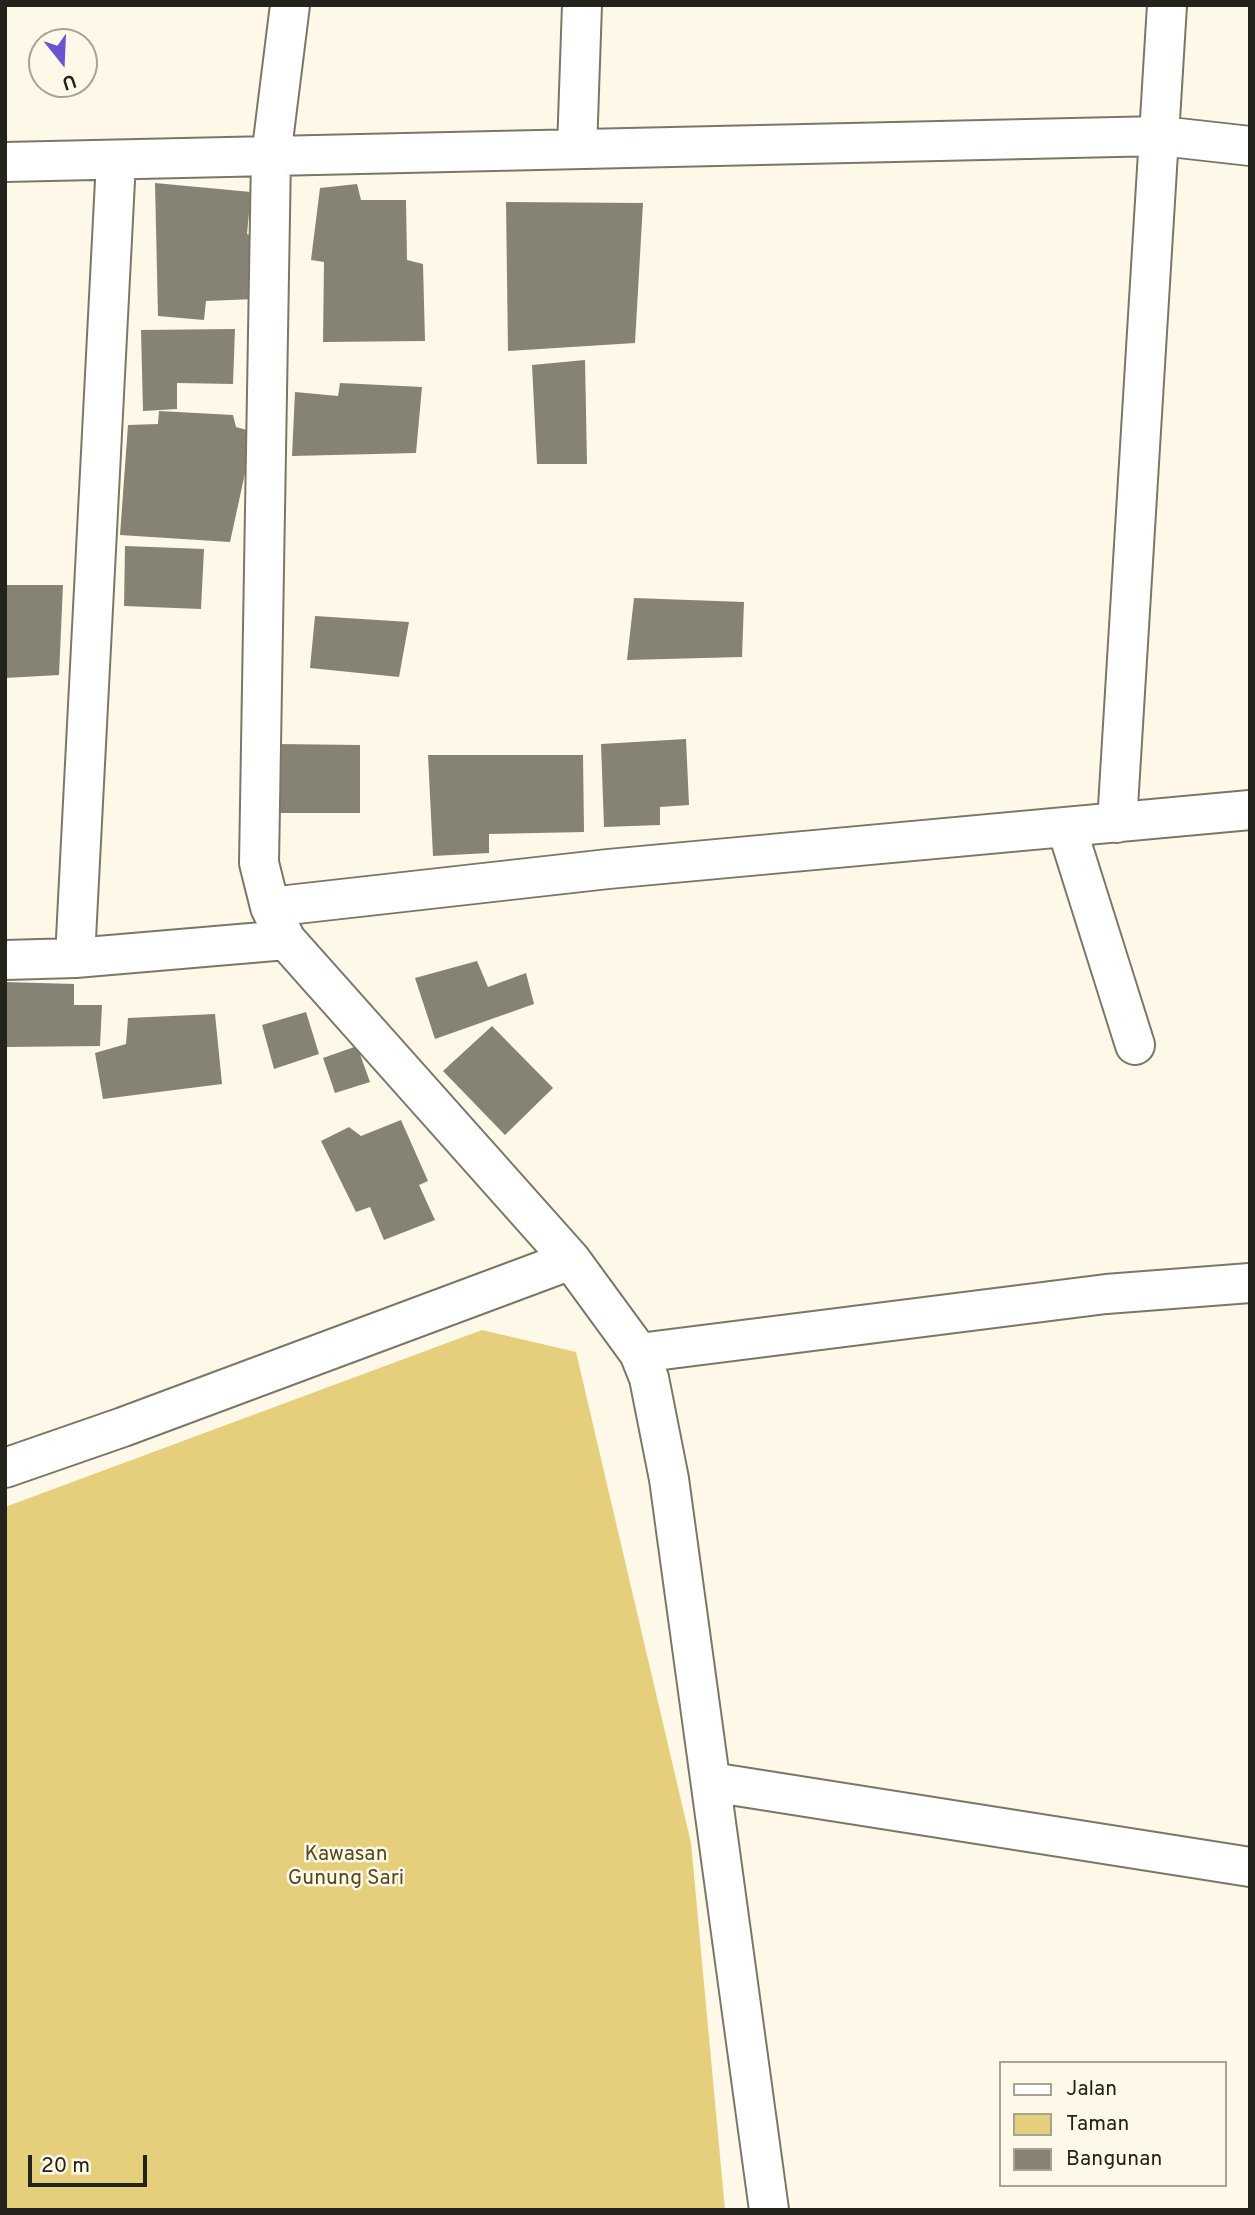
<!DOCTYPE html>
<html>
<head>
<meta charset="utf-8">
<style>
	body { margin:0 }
	#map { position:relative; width:1255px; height:2215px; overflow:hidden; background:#fdf8e7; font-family:Overpass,sans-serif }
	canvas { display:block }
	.frame { position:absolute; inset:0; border:7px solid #23221b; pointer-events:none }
	.legend { position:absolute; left:999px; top:2061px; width:228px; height:126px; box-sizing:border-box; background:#fdf8e7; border:2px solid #a6a295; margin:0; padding:9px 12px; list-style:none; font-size:21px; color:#23221b }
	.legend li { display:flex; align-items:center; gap:14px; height:35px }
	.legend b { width:35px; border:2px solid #a6a295 }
	.north { position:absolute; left:28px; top:28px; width:70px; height:70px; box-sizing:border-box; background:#fdf8e7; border:2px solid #a6a295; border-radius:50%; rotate:162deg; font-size:19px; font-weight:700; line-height:28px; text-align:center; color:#23221b }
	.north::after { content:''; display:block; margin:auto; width:24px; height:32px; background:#6a55ce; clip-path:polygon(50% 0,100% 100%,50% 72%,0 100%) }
	.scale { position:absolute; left:28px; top:2155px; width:119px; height:32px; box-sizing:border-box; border:4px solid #23221b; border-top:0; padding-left:9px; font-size:21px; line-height:24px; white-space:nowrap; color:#23221b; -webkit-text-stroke:5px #fdf8e7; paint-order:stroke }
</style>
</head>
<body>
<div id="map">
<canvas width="1255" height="2215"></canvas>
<div class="frame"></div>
<ul class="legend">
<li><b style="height:9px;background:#fff"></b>Jalan</li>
<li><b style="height:19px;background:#e6cf7c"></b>Taman</li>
<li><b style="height:19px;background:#878374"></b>Bangunan</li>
</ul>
<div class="north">U</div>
<div class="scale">20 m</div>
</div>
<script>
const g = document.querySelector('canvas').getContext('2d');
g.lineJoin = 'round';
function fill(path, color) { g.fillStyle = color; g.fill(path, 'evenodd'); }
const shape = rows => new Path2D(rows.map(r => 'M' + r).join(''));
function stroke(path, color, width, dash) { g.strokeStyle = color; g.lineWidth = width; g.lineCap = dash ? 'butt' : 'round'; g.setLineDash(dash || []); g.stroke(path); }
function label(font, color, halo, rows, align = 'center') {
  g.font = font + ' Overpass,sans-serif'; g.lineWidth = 5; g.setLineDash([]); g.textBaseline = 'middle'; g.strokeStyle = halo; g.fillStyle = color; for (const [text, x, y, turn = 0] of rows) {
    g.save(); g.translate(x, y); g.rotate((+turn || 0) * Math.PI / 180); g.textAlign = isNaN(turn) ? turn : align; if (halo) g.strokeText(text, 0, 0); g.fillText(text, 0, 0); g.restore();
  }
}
fill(shape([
	[482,1330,576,1352,691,1843,725,2210,5,2210,5,1507]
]), '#e6cf7c');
fill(shape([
	[155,183,251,192,247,234,258,238,255,299,206,301,204,320,158,316],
	[357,184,361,200,406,200,407,260,423,264,425,341,323,342,324,262,311,260,320,188],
	[506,202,643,203,635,343,508,351],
	[235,329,233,384,177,383,177,409,143,411,141,330],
	[585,360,587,464,537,464,532,365],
	[340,383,422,387,416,453,292,456,295,392,338,396],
	[159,411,233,415,236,427,254,432,230,542,120,535,128,425,158,424],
	[125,546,204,549,201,609,124,606],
	[5,585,63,585,59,675,5,678],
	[634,598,744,602,742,657,627,660],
	[315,616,409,622,399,677,310,668],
	[686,739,689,805,660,807,660,825,604,827,601,744],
	[277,744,360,745,360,813,278,813],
	[428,755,583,755,584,832,489,834,489,853,433,856],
	[477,961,488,987,526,973,534,1004,435,1039,415,978],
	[5,982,74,984,74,1005,102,1005,100,1046,5,1047],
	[306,1012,319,1054,274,1069,262,1025],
	[215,1014,222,1084,103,1099,95,1053,126,1044,128,1018],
	[492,1026,553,1088,505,1135,443,1071],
	[357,1046,370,1082,335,1093,323,1058],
	[401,1120,428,1181,419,1185,435,1220,384,1240,370,1207,356,1212,321,1141,349,1127,361,1136]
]), '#878374');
const minor = shape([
	[290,5,271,157,259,863,270,907,286,940,571,1260,639,1353,649,1378,669,1479,769,2210],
	[577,149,582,5],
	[5,162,1161,136,1250,146],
	[1117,823,1167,5],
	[1067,829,1135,1045],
	[270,907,608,869,1250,810],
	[75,958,116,161],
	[5,960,75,958,286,940],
	[639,1353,1106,1294,1250,1283],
	[5,1468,123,1427,571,1260],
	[711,1782,1250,1867]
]);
stroke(minor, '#7b7768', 42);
stroke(minor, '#fff', 38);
label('21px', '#554921', '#fdf8e7', [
	["Kawasan",346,1856],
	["Gunung Sari",346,1880]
]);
</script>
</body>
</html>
